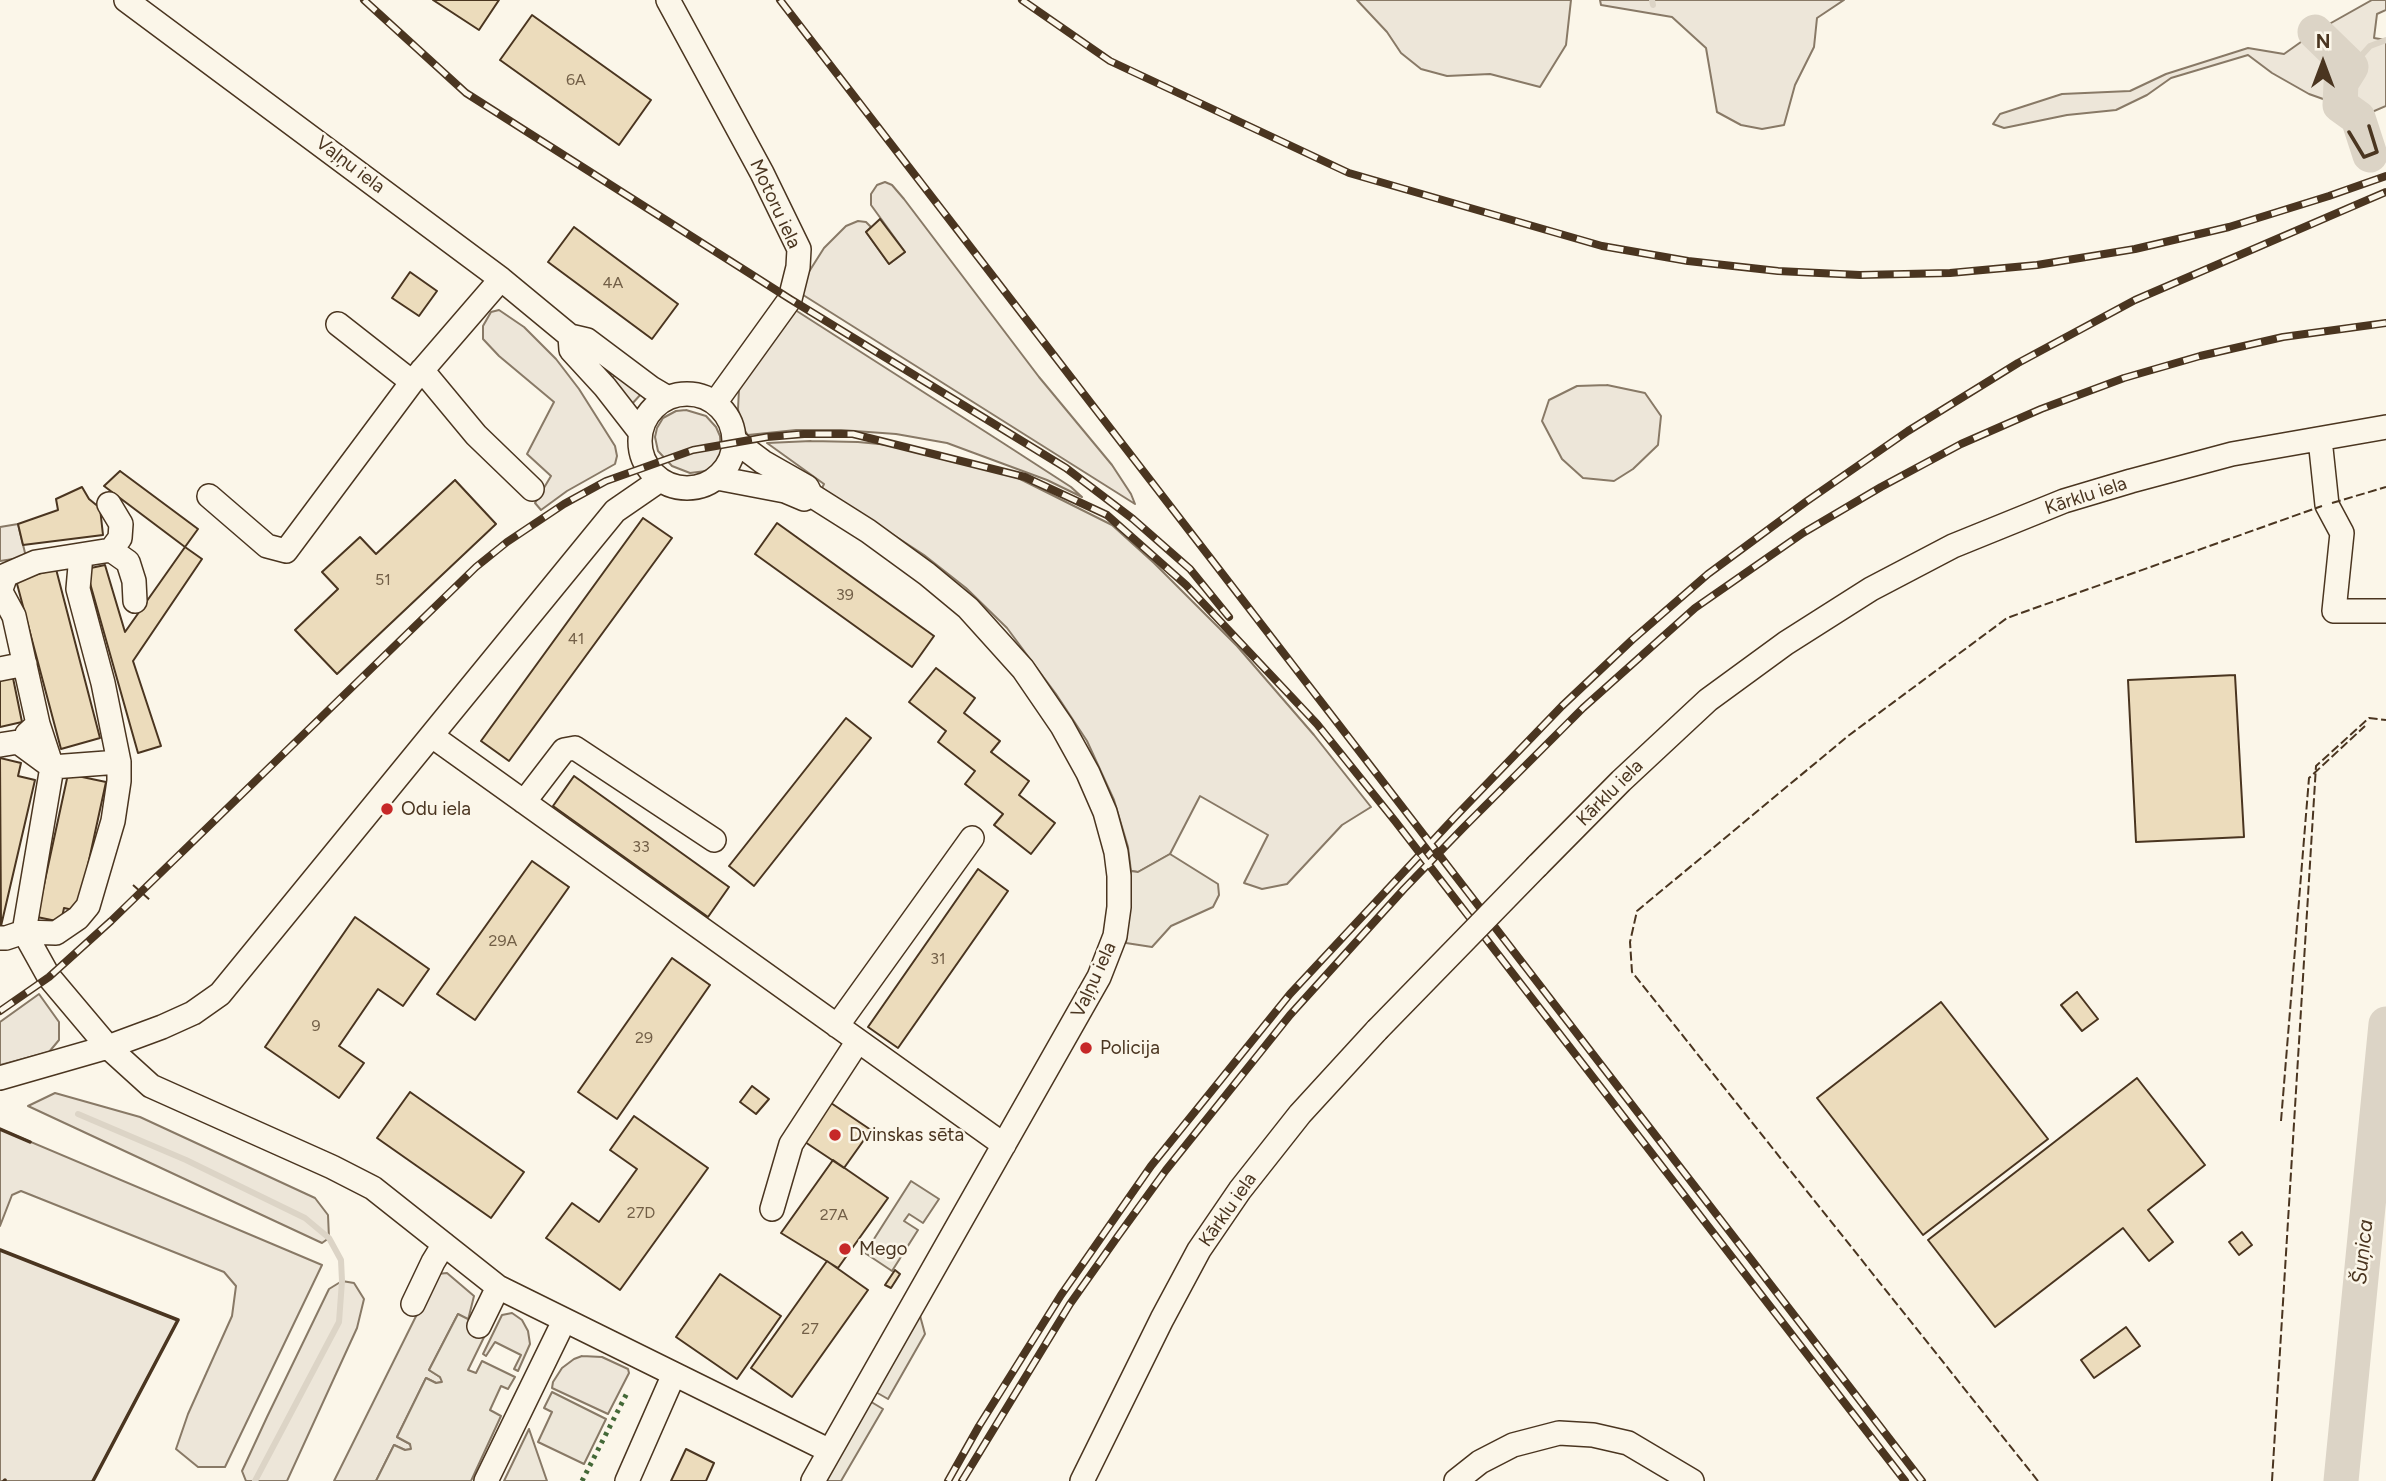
<!DOCTYPE html>
<html>
<head>
<meta charset="utf-8">
<style>
	body { margin:0 }
	#map { position:relative; width:2386px; height:1481px; overflow:hidden; background:#fbf6e9; font-family:Figtree,sans-serif }
	canvas { display:block }
	.north { position:absolute; left:2288px; top:28px; width:70px; height:70px; -webkit-text-stroke:5px #fbf6e9; paint-order:stroke; rotate:0deg; font-size:19px; font-weight:700; line-height:28px; text-align:center; color:#4a3520 }
	.north::after { content:''; display:block; margin:auto; width:24px; height:32px; background:#4a3520; clip-path:polygon(50% 0,100% 100%,50% 72%,0 100%) }
</style>
</head>
<body>
<div id="map">
<canvas width="2386" height="1481"></canvas>
<div class="north">N</div>
</div>
<script>
const g = document.querySelector('canvas').getContext('2d');
g.lineJoin = 'round';
function fill(path, color) { g.fillStyle = color; g.fill(path, 'evenodd'); }
const shape = rows => new Path2D(rows.map(r => 'M' + r).join(''));
function stroke(path, color, width, dash) { g.strokeStyle = color; g.lineWidth = width; g.lineCap = dash ? 'butt' : 'round'; g.setLineDash(dash || []); g.stroke(path); }
function label(font, color, halo, rows, align = 'center') {
  g.font = font + ' Figtree,sans-serif'; g.lineWidth = 5; g.setLineDash([]); g.textBaseline = 'middle'; g.strokeStyle = halo; g.fillStyle = color; for (const [text, x, y, turn = 0] of rows) {
    g.save(); g.translate(x, y); g.rotate((+turn || 0) * Math.PI / 180); g.textAlign = isNaN(turn) ? turn : align; if (halo) g.strokeText(text, 0, 0); g.fillText(text, 0, 0); g.restore();
  }
}
const green = shape([
	[1357,0,1571,0,1566,45,1540,87,1490,74,1447,76,1421,69,1401,53,1387,32,1357,0],
	[1600,0,1844,0,1817,18,1814,47,1795,85,1784,125,1762,129,1741,125,1717,112,1706,48,1672,17,1601,5,1600,0],
	[2372,0,2386,0,2386,10,2377,14,2374,38,2386,40,2386,106,2358,118,2340,105,2309,94,2272,73,2248,55,2171,78,2147,95,2116,110,2067,115,2004,128,1993,124,2000,114,2062,94,2130,91,2166,74,2248,48,2284,54,2315,32,2372,0],
	[885,182,892,185,904,199,1039,377,1112,465,1131,494,1135,504,800,293,805,278,824,248,846,226,858,221,866,222,871,227,866,232,889,264,905,252,871,205,871,194,877,185,885,182],
	[789,306,1003,443,1071,487,1082,497,1047,480,947,443,896,434,841,430,796,430,748,435,741,426,738,409,739,389,789,306],
	[499,310,524,327,556,359,579,389,615,446,617,456,615,464,567,491,541,510,535,503,551,476,527,454,554,402,499,356,483,339,483,326,491,312,499,310],
	[615,375,642,393,631,405,612,378,615,375],
	[1607,385,1645,393,1661,416,1658,445,1633,469,1614,481,1583,478,1562,459,1542,421,1549,400,1577,386,1607,385],
	[686,410,706,416,716,427,720,436,721,452,717,463,706,471,690,473,672,466,658,451,655,437,657,428,663,418,676,411,686,410],
	[811,441,858,442,900,446,948,456,1004,471,1112,525,1154,563,1237,646,1314,735,1371,807,1342,825,1287,884,1262,889,1244,883,1268,835,1200,796,1170,854,1138,872,1131,871,1128,847,1114,800,1087,741,1056,694,1007,628,966,588,924,555,822,488,824,484,767,443,811,441],
	[18,524,26,557,0,561,0,527,18,524],
	[39,994,59,1022,59,1040,49,1052,0,1065,0,1022,39,994],
	[55,1093,140,1117,315,1198,328,1215,329,1238,322,1243,28,1106,55,1093],
	[0,1129,322,1265,225,1467,198,1467,176,1449,188,1414,232,1316,236,1286,224,1272,21,1191,12,1195,0,1226,0,1129],
	[0,1250,178,1320,93,1481,0,1481,0,1250],
	[447,1273,474,1296,468,1320,458,1314,429,1370,440,1377,443,1382,436,1383,426,1378,397,1437,410,1444,412,1449,405,1450,394,1445,376,1481,334,1481,437,1274,447,1273],
	[342,1281,354,1283,364,1299,357,1328,287,1481,246,1481,242,1471,267,1417,329,1289,342,1281],
	[512,1313,522,1320,528,1331,530,1344,518,1371,514,1369,521,1355,495,1342,486,1356,483,1354,502,1315,512,1313],
	[582,1356,602,1357,628,1369,629,1373,608,1414,552,1388,553,1382,562,1368,574,1359,582,1356]
]);
fill(green, '#ede6d9');
stroke(green, '#887966', 2);
const parking = shape([
	[1170,854,1218,884,1219,895,1213,907,1171,926,1152,947,1126,943,1131,871,1138,872,1170,854],
	[911,1181,939,1199,923,1223,909,1214,904,1221,918,1230,892,1271,865,1253,911,1181],
	[919,1312,925,1334,888,1399,874,1391,919,1312],
	[458,1314,488,1329,468,1370,476,1373,482,1361,515,1377,508,1389,501,1386,490,1410,501,1416,471,1481,376,1481,394,1445,405,1450,411,1449,410,1444,397,1437,426,1378,436,1383,442,1382,440,1377,429,1370,458,1314],
	[552,1392,606,1419,584,1464,538,1442,552,1412,544,1408,552,1392],
	[868,1400,883,1409,841,1481,824,1481,868,1400],
	[529,1429,547,1481,504,1481,529,1429]
]);
fill(parking, '#ede7d9');
stroke(parking, '#887966', 2);
stroke(shape([
	[1652,0,1653,5],
	[2351,67,2370,46,2386,40],
	[78,1114,186,1160,305,1218,329,1238,341,1260,342,1281,339,1322,255,1481]
]), '#dcd4c6', 6);
stroke(shape([
	[2315,32,2351,67,2341,83,2340,105,2358,118,2370,155],
	[2341,1481,2386,1024]
]), '#dcd4c6', 35);
const building = shape([
	[433,0,499,0,479,30,433,0],
	[532,15,651,100,619,145,500,60,532,15],
	[880,219,905,252,889,264,866,232,880,219],
	[574,227,678,304,652,339,548,262,574,227],
	[410,272,437,291,419,316,392,298,410,272],
	[120,471,198,529,185,547,104,486,120,471],
	[455,480,496,524,337,674,295,630,338,589,322,572,360,537,376,554,455,480],
	[82,487,89,499,100,508,103,535,23,545,18,524,58,510,56,499,82,487],
	[643,518,672,538,509,761,481,741,643,518],
	[777,523,934,636,912,667,755,554,777,523],
	[185,547,202,559,133,661,161,746,138,753,86,569,105,565,125,632,185,547],
	[56,569,100,738,61,749,16,580,56,569],
	[936,668,975,698,964,713,1000,741,991,752,1029,781,1019,795,1055,823,1031,854,994,825,1003,814,965,784,975,771,938,742,946,731,909,702,936,668],
	[2235,675,2244,837,2136,842,2128,680,2235,675],
	[13,678,22,722,0,727,0,680,13,678],
	[846,718,871,738,754,886,729,866,846,718],
	[0,758,21,763,18,776,35,780,1,926,0,758],
	[68,774,106,782,78,911,64,908,61,922,37,917,68,774],
	[574,776,729,887,708,917,553,806,574,776],
	[532,861,569,887,475,1020,437,994,532,861],
	[978,869,1008,891,898,1048,868,1027,978,869],
	[355,917,429,969,403,1006,378,989,339,1046,364,1063,339,1098,265,1047,355,917],
	[672,958,710,985,617,1119,578,1092,672,958],
	[2077,992,2098,1019,2082,1031,2061,1005,2077,992],
	[1941,1002,2048,1139,1923,1235,1817,1098,1941,1002],
	[2137,1078,2205,1165,2148,1210,2173,1242,2149,1261,2123,1228,1995,1327,1928,1240,2137,1078],
	[752,1086,769,1099,756,1114,740,1102,752,1086],
	[410,1092,524,1172,491,1218,377,1138,410,1092],
	[831,1103,871,1130,844,1168,805,1142,831,1103],
	[634,1116,708,1168,620,1290,546,1238,572,1203,599,1222,637,1169,610,1150,634,1116],
	[833,1160,888,1198,838,1268,781,1233,833,1160],
	[2242,1232,2252,1245,2239,1255,2229,1242,2242,1232],
	[827,1261,868,1290,792,1397,751,1368,827,1261],
	[895,1270,900,1274,891,1288,885,1285,895,1270],
	[720,1274,781,1316,737,1379,676,1337,720,1274],
	[2126,1327,2140,1346,2094,1378,2081,1360,2126,1327],
	[686,1449,714,1463,706,1481,671,1481,686,1449]
]);
fill(building, '#ecdcbc');
stroke(building, '#4a3520', 2);
const minor = shape([
	[126,0,501,279,570,336,587,340,651,388,668,398],
	[668,0,762,173,799,249,798,267,790,299,715,403],
	[338,324,412,382],
	[570,336,571,350,605,387,640,432],
	[422,370,476,435,532,489],
	'640 441a47 47 0 1 1 94 0a47 47 0 1 1-94 0Z',
	[2320,439,2327,505,2342,533,2334,611,2386,611],
	[735,441,763,462,807,487,811,495,868,531,927,574,968,608,1023,669,1062,726,1088,773,1105,812,1116,852,1119,876,1119,907,1115,936,1099,977,813,1481],
	[717,478,785,491,804,499,808,497],
	[209,496,267,546,286,551,412,382,501,279],
	[111,550,128,562,134,581,135,601],
	[0,592,6,575,36,562,111,550,120,538,121,524,109,504],
	[1,592,14,616,38,724,27,734],
	[0,669,25,664],
	[38,724,52,767,119,762,103,683,78,589,81,555],
	[432,736,1004,1145],
	[0,745,18,742,52,767,24,932,49,977,108,1047,151,1086,332,1167,373,1188,498,1287,830,1451],
	[524,802,564,750,575,748,714,840],
	[1537,866,1621,781,1708,700,1786,643,1871,589,1953,546,2064,501,2131,481,2232,454,2386,427],
	[0,938,6,938,24,932,56,933,78,918,88,906,113,821,119,781,119,762],
	[837,1026,972,838],
	[0,1078,108,1047,162,1027,193,1013,220,994,615,511,660,480],
	[772,1209,791,1144,858,1041],
	[413,1304,433,1262,444,1244],
	[479,1326,498,1287],
	[486,1481,564,1321],
	[627,1481,674,1374],
	[1082,1481,1162,1319,1199,1250,1240,1190,1300,1114,1377,1030],
	[1456,1481,1480,1462,1513,1445,1559,1433,1593,1435,1628,1443,1692,1481]
]);
stroke(minor, '#4a3520', 26);
stroke(minor, '#fbf6e9', 23);
const rail = shape([
	[364,0,466,93,790,299,1066,468,1133,519,1190,569,1229,617],
	[780,0,1922,1481],
	[1022,0,1110,61,1349,173,1602,246,1688,261,1778,271,1860,275,1950,273,2037,265,2135,249,2229,227,2329,196,2386,176],
	[0,1011,49,977,111,921,476,567,507,542,564,504,606,481,693,450,767,437,804,434,853,434,1025,477,1107,515,1186,585,1317,724,1395,821,1905,1481],
	[948,1481,979,1426,1061,1295,1151,1166,1290,994,1454,818,1562,706,1632,640,1708,574,1807,501,1908,431,2018,363,2135,300,2386,192],
	[962,1481,1070,1304,1118,1236,1166,1170,1290,1015,1404,889,1463,828,1583,708,1695,608,1803,533,1881,487,1961,444,2041,409,2124,378,2200,356,2283,337,2386,323]
]);
stroke(rail, '#4a3520', 8);
stroke(rail, '#fbf6e9', 5, [16]);
const minorBridge = shape([
	[1377,1030,1537,866]
]);
stroke(minorBridge, '#4a3520', 26, []);
stroke(minorBridge, '#fbf6e9', 23);
stroke(shape([
	[582,1481,627,1393]
]), '#436837', 5, [3.5, 5]);
stroke(shape([
	[2332,503,2386,487],
	[133,885,150,900],
	[2281,1121,2309,778,2365,726],
	[2038,1481,1632,972,1630,942,1637,911,1848,736,2007,618,2322,506],
	[2272,1481,2316,766,2369,718,2386,720]
]), '#4a3520', 2, [9, 3.5]);
stroke(shape([
	[2349,132,2364,157,2377,152,2369,126],
	[0,1129,30,1142],
	[0,1250,178,1320,93,1481],
	[4,1481,5,1480]
]), '#4a3520', 3.5);
for (const [x, y, r, color] of [
	[387,809,7,"#c62828"],
	[1086,1048,7,"#c62828"],
	[835,1135,7,"#c62828"],
	[845,1249,7,"#c62828"]
]) { const dot = new Path2D(); dot.arc(x, y, r, 0, 2 * Math.PI); g.fillStyle = color; g.fill(dot); stroke(dot, '#fbf6e9', 2.5); }
label('16px', '#725f47', null, [
	["6A",576,80],
	["4A",613,283],
	["51",383,580],
	["39",845,595],
	["41",576,639],
	["33",641,847],
	["29A",503,941],
	["31",938,959],
	["9",316,1026],
	["29",644,1038],
	["27D",641,1213],
	["27A",834,1215],
	["27",810,1329]
]);
label('19px', '#4a3520', '#fbf6e9', [
	["Vaļņu iela",350,165,37],
	["Motoru iela",775,204,65],
	["Kārklu iela",2086,496,-18],
	["Kārklu iela",1610,793,-45],
	["Vaļņu iela",1094,980,-65],
	["Kārklu iela",1228,1210,-55]
]);
label('19px', '#4a3520', '#fbf6e9', [
	["Odu iela",401,809],
	["Policija",1100,1048],
	["Dvinskas sēta",849,1135],
	["Mego",859,1249]
], 'left');
label('italic 21px', '#4a3520', '#fbf6e9', [
	["Šuņica",2363,1252,-84]
]);
</script>
</body>
</html>
